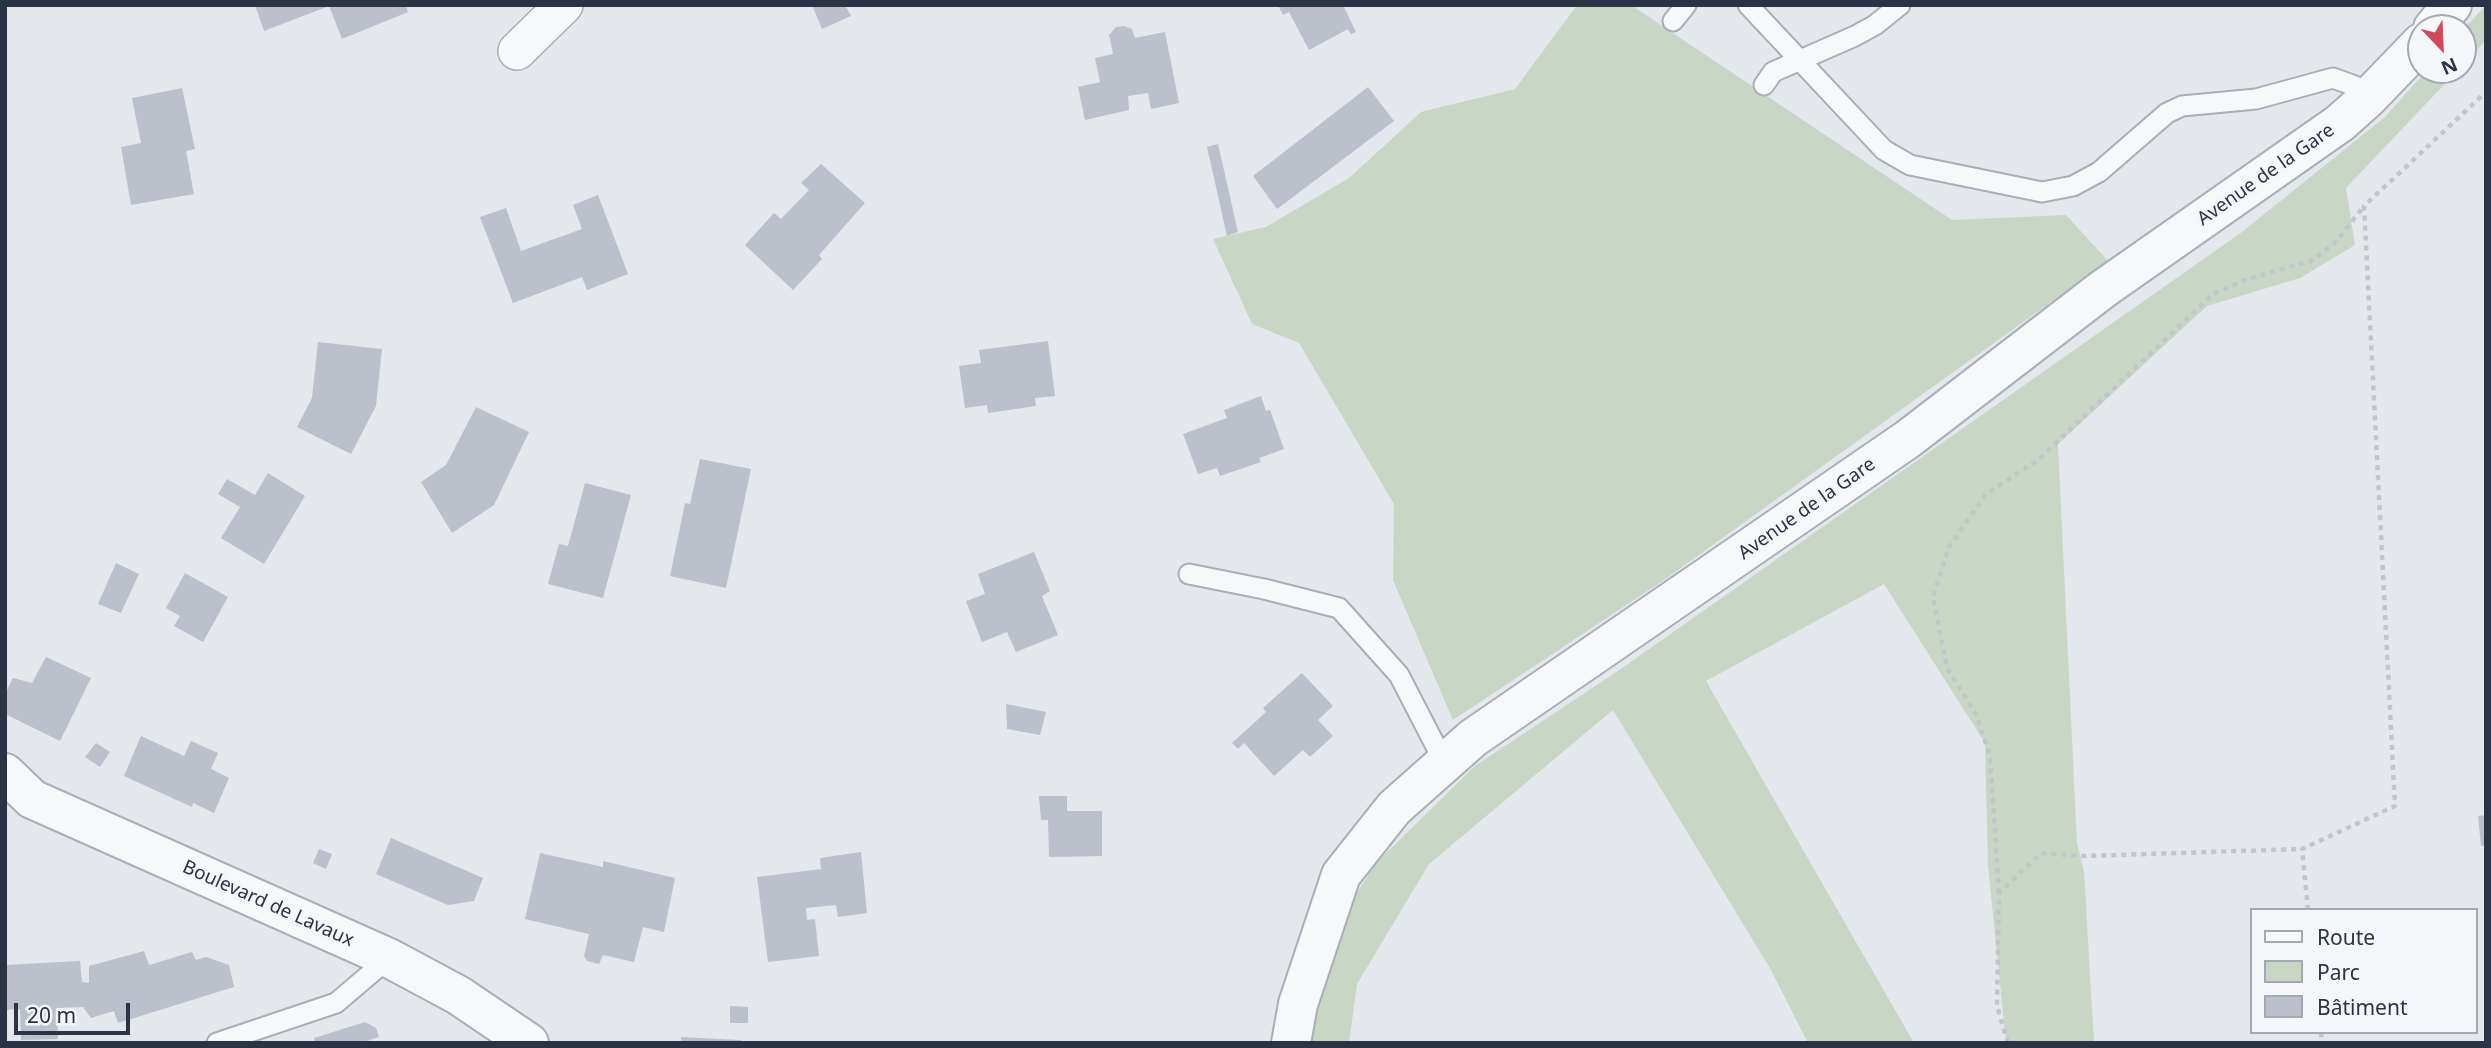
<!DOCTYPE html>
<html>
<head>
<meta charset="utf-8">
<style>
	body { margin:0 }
	#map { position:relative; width:2491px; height:1048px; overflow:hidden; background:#e4e7ec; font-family:"Noto Sans",sans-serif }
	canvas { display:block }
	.frame { position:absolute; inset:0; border:7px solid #2b3445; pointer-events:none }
	.legend { position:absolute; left:2250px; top:908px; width:228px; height:126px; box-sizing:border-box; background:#f4f6f9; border:2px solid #a4a8b1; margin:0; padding:9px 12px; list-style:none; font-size:21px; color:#2b3445 }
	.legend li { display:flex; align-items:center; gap:14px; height:35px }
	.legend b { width:35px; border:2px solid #a4a8b1 }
	.north { position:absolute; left:2407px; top:14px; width:70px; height:70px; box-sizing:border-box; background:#f4f6f9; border:2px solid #a4a8b1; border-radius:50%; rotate:157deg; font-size:19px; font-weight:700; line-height:28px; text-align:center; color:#2b3445 }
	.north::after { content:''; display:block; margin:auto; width:24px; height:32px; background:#d1495b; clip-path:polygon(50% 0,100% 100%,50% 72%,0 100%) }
	.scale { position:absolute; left:14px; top:1003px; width:116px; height:32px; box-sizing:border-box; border:4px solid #2b3445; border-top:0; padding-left:9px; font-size:21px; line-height:24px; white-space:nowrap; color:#2b3445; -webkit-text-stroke:5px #f4f6f9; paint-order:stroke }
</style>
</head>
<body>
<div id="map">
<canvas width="2491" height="1048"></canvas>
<div class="frame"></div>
<ul class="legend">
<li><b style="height:9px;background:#f7f8fa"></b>Route</li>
<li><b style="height:19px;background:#c9d6c5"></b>Parc</li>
<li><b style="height:19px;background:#bbc0ca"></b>Bâtiment</li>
</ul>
<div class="north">N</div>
<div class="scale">20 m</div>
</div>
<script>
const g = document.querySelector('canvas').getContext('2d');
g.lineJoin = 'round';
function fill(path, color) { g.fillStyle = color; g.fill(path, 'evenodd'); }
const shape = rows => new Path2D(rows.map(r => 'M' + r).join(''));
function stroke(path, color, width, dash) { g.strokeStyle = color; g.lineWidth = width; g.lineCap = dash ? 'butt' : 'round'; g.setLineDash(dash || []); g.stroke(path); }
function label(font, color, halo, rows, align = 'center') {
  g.font = font + ' "Noto Sans",sans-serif'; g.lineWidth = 7; g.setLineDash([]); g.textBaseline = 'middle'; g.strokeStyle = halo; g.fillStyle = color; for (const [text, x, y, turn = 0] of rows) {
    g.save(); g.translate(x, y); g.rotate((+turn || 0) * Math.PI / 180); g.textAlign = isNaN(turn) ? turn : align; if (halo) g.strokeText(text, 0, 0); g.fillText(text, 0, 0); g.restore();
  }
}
fill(shape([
	[1577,5,1631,5,1952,220,2066,215,2108,261,1664,580,1453,720,1393,580,1394,504,1299,343,1252,324,1213,239,1266,227,1349,178,1421,112,1515,89],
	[2486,5,2486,40,2463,65,2463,30],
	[2427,70,2458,70,2346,188,2355,245,2300,278,2207,306,2058,444,2077,844,2084,871,2094,1043,2006,1043,1988,865,1985,743,1884,584,1706,681,1914,1043,1808,1043,1771,970,1613,710,1429,864,1357,984,1349,1043,1308,1043,1331,934,1375,864,1475,766,1615,673,2242,232,2385,117]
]), '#c9d6c5');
fill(shape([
	[255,5,406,5,408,12,342,39,329,6,264,31],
	[812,5,845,5,851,16,822,29],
	[1278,5,1343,5,1356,32,1351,34,1348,29,1309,50,1289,12,1283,15],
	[1124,26,1132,29,1135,38,1165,32,1179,103,1151,109,1148,93,1128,96,1129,110,1085,120,1078,87,1100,82,1095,58,1113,54,1109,35,1116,27],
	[1368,87,1394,121,1277,209,1253,176],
	[182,88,195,149,186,151,194,194,131,205,121,147,141,143,132,98],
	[1218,144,1238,232,1227,236,1207,147],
	[821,164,865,203,819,255,822,259,793,290,745,245,774,213,781,219,809,190,801,183],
	[598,195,628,274,587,290,582,277,513,303,480,217,506,208,521,251,582,229,573,205],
	[1048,341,1055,396,1035,398,1036,406,988,413,987,405,965,408,959,366,981,363,979,350],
	[318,342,382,349,376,406,351,454,297,427,312,398],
	[1261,396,1266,411,1270,410,1284,449,1259,458,1261,462,1220,476,1217,468,1198,474,1183,434,1227,418,1224,410],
	[476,407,529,432,494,505,452,533,421,482,446,465],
	[700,459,751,469,726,588,670,576,685,503,690,504],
	[268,473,305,496,264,564,221,538,240,507,218,494,227,479,255,495],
	[585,483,631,495,603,598,548,584,559,544,568,546],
	[1034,552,1050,591,1042,596,1058,635,1016,652,1007,632,982,642,966,601,985,594,978,574],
	[116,563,139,574,121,613,98,604],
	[185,573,228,597,203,642,174,626,180,616,166,608],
	[46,657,91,678,60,741,5,714,5,694,13,678,32,683],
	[1302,673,1333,706,1318,720,1333,736,1310,757,1303,750,1274,776,1244,743,1238,749,1232,743,1266,712,1263,708],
	[1006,704,1046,712,1040,735,1007,729],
	[141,736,184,756,191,741,218,753,211,769,229,778,214,813,193,803,192,807,124,776],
	[96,743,110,752,100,767,85,757],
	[1039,796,1067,796,1067,811,1102,811,1102,856,1049,857,1048,820,1041,820],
	[2486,815,2486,846,2481,846,2478,816],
	[391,838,483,878,474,901,448,905,376,874],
	[319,849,332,854,326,869,313,863],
	[861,852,867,913,838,917,836,905,806,908,807,920,815,919,819,956,768,962,757,877,821,869,820,858],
	[540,853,603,867,603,861,675,878,664,932,643,927,634,962,603,955,599,964,587,961,584,956,589,934,525,919],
	[144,951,149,965,192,952,196,960,206,957,229,965,234,987,118,1023,114,1011,91,1018,83,1007,57,1008,58,1039,21,1040,20,1009,5,1010,5,965,80,961,82,982,89,983,89,966],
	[730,1006,748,1007,748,1023,730,1023],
	[365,1022,376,1028,379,1037,361,1043,315,1043,314,1038],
	[681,1037,741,1040,741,1043,681,1043]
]), '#bbc0ca');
const service = shape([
	[1748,5,1884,150,1910,165,2042,192,2073,186,2099,172,2167,113,2182,106,2256,99,2333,78,2355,86,2368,98],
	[1673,21,1686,5],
	[1764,85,1773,72,1855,36,1875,25,1900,5],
	[1189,574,1264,589,1339,608,1399,675,1445,764],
	[217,1043,336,1003,389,958]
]);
const minor = shape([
	[517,51,564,5]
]);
const tertiary = shape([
	[2433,28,2452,5],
	[5,773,32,799,389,958,458,995,529,1043],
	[1291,1043,1298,1004,1341,875,1394,808,1473,738,1908,439,2103,289,2340,123,2368,98,2421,43]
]);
stroke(service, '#a9aeb7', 23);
stroke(minor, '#a9aeb7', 40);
stroke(tertiary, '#a9aeb7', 42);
stroke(shape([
	[1999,893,1990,756,1976,714,1947,668,1933,597,1949,547,1986,494,2038,460,2213,294,2247,279,2313,260,2335,243,2364,206],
	[2308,910,2302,849,2395,806,2364,206,2486,92],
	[2321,1032,2322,1043],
	[2008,1043,1997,1006,1999,893,2041,853,2085,856,2302,849]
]), '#c2c5cb', 4.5, [5, 5]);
stroke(service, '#f7f8fa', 19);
stroke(minor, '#f7f8fa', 37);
stroke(tertiary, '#f7f8fa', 38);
label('19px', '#2b3445', '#f4f6f9', [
	["Avenue de la Gare",2266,175,-35],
	["Avenue de la Gare",1807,509,-35],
	["Boulevard de Lavaux",268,904,24]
]);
</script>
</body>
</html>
